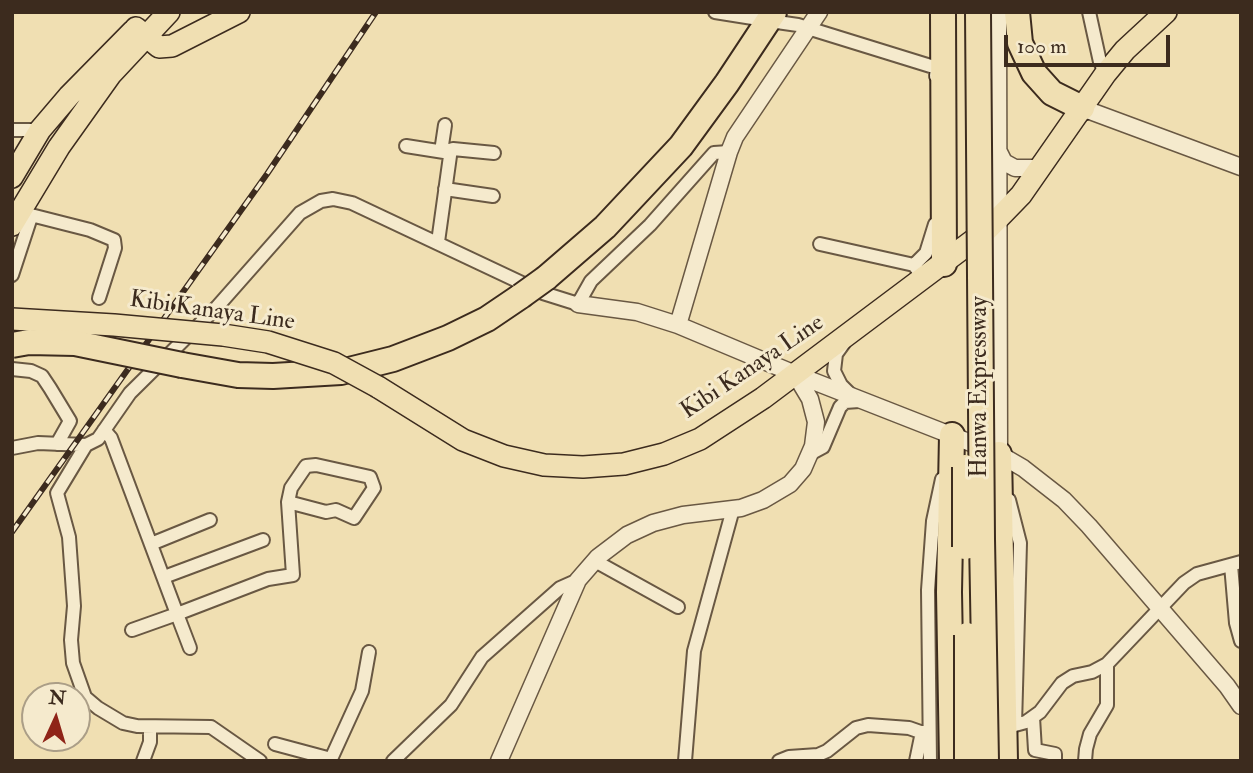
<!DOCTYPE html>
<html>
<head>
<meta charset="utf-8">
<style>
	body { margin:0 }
	#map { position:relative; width:1253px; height:773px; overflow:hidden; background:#f0dfb2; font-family:"IM FELL Double Pica",serif }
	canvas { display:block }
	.frame { position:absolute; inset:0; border:14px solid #3c2b1e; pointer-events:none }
	.north { position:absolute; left:21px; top:682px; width:70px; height:70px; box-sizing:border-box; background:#f5eacd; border:2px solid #ab9e87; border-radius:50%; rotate:4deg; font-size:19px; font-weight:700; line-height:28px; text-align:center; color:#3c2b1e }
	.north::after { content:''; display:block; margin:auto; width:24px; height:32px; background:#8f2418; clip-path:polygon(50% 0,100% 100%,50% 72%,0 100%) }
	.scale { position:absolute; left:1004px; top:35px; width:166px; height:32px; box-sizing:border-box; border:4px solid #3c2b1e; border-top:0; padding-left:9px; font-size:21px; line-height:24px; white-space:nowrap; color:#3c2b1e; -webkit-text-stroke:5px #f5eacd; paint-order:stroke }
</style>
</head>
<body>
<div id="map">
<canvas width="1253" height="773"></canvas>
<div class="frame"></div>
<div class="north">N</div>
<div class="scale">100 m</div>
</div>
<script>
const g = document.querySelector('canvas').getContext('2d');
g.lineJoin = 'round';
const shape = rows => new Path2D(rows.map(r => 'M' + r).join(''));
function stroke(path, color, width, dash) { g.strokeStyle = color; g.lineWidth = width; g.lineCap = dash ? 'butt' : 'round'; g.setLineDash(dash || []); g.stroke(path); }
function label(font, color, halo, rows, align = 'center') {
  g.font = font + ' "IM FELL Double Pica",serif'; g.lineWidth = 6; g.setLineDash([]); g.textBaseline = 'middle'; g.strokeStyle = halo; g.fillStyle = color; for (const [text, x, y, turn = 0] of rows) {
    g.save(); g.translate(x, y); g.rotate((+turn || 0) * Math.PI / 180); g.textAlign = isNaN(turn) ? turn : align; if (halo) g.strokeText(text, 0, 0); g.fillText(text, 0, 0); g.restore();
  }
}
const minor = shape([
	[715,12,759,19],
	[1089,12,1100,62,1106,73],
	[777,22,798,25,937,68,936,76],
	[12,130,40,130],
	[406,146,444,152,453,149,494,153],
	[445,189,493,196],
	[19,212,90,230,114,240,115,248,99,298],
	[438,242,450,156,442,145,445,125],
	[820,244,914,265],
	[12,275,31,217],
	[924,279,914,265,926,253,935,224],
	[844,343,836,354,834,371,841,385,850,394],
	[12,369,31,371,42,376,50,388,70,421,57,444],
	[104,430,111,438,177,614,268,579,293,575,288,502,291,488,306,466,316,465,370,477,374,488,354,518,336,510,326,512,288,502],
	[86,445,57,493,69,537,74,606,71,640,73,663,85,697,98,708,123,723,137,726,211,727,260,761],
	[12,448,38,443,86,445,98,439,130,393,217,307,300,213,321,201,333,199,352,203,543,293,578,304,591,281,650,225,714,153,729,152],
	[810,454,823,447,840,407,845,402,859,401],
	[1009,500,1020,543,1015,725],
	[151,544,210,520],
	[595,561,678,607],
	[1231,565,1236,623,1241,641],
	[164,577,263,540],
	[132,630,177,614,190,648],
	[1033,717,1035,750,1055,754,1055,761],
	[1015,725,1026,722,1040,712,1062,683,1073,676,1092,672,1107,664,1184,583,1197,574,1241,562],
	[275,744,331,759,362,691,369,652],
	[143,761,150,742,150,728],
	[393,761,451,705,482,657,560,588,578,580],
	[685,761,694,651,733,509],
	[779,761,789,757,818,755,827,751,856,728,868,725,909,728,929,735],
	[916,761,922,732],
	[930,761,928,590,933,521,942,479],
	[1085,761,1086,749,1090,734,1107,705,1107,664]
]);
const tertiary = shape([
	[998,12,999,454],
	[1082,108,1241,167],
	[998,150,1004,162,1015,168,1036,168,1044,163],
	[578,304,637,312,678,325,795,374,999,454,1023,468,1064,500,1089,526,1227,686,1241,706],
	[678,325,729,152,735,137,819,12],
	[499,761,578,580,598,557,627,535,653,523,683,515,741,508,763,500,790,484,803,469,813,446,816,422,810,399,795,374]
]);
const primary = shape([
	[136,28,159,47,172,46,239,12],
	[378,387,463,440,504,456,544,465,583,467,624,464,664,454,700,439,763,398,987,230,1021,195,1106,73,1125,50,1166,12]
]);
const trunk = shape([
	[12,177,40,130,69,96,133,31],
	[12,225,59,147,111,74,169,12]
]);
const motorway = shape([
	[943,12,944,264],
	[1017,12,1020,43,1034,73,1052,93,1082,108],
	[546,278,605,227,681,146,727,83,774,12],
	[182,365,238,375,273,376,341,372,393,359,448,338,487,319,521,296],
	[952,435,949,592,952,761],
	[999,454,1005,761]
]);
stroke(minor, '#695843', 16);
stroke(tertiary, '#695843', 19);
stroke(primary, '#3c2b1e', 24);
stroke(trunk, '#3c2b1e', 24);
stroke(motorway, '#3c2b1e', 28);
stroke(minor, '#f5eacd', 12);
stroke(tertiary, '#f5eacd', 16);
stroke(primary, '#f0dfb2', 21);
stroke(trunk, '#f0dfb2', 21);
stroke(motorway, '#f0dfb2', 24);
const rail = shape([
	[12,532,267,174,376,12]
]);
stroke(rail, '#3c2b1e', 6);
stroke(rail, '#f5eacd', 3.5, [10]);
const primaryBridge = shape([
	[12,319,114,325,223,335,268,342,334,363,378,387]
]);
const motorwayBridge = shape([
	[978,12,982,539,986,761],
	[521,296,546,278],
	[12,345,29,342,75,343,182,365],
	[965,467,965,547],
	[967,635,967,761]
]);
stroke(primaryBridge, '#3c2b1e', 24, []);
stroke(motorwayBridge, '#3c2b1e', 28, []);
stroke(primaryBridge, '#f0dfb2', 21);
stroke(motorwayBridge, '#f0dfb2', 24);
label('24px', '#3c2b1e', '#f5eacd', [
	["Kibi Kanaya Line",212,312,8],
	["Kibi Kanaya Line",753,368,-34],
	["Hanwa Expressway",981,387,-90]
]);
</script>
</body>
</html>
